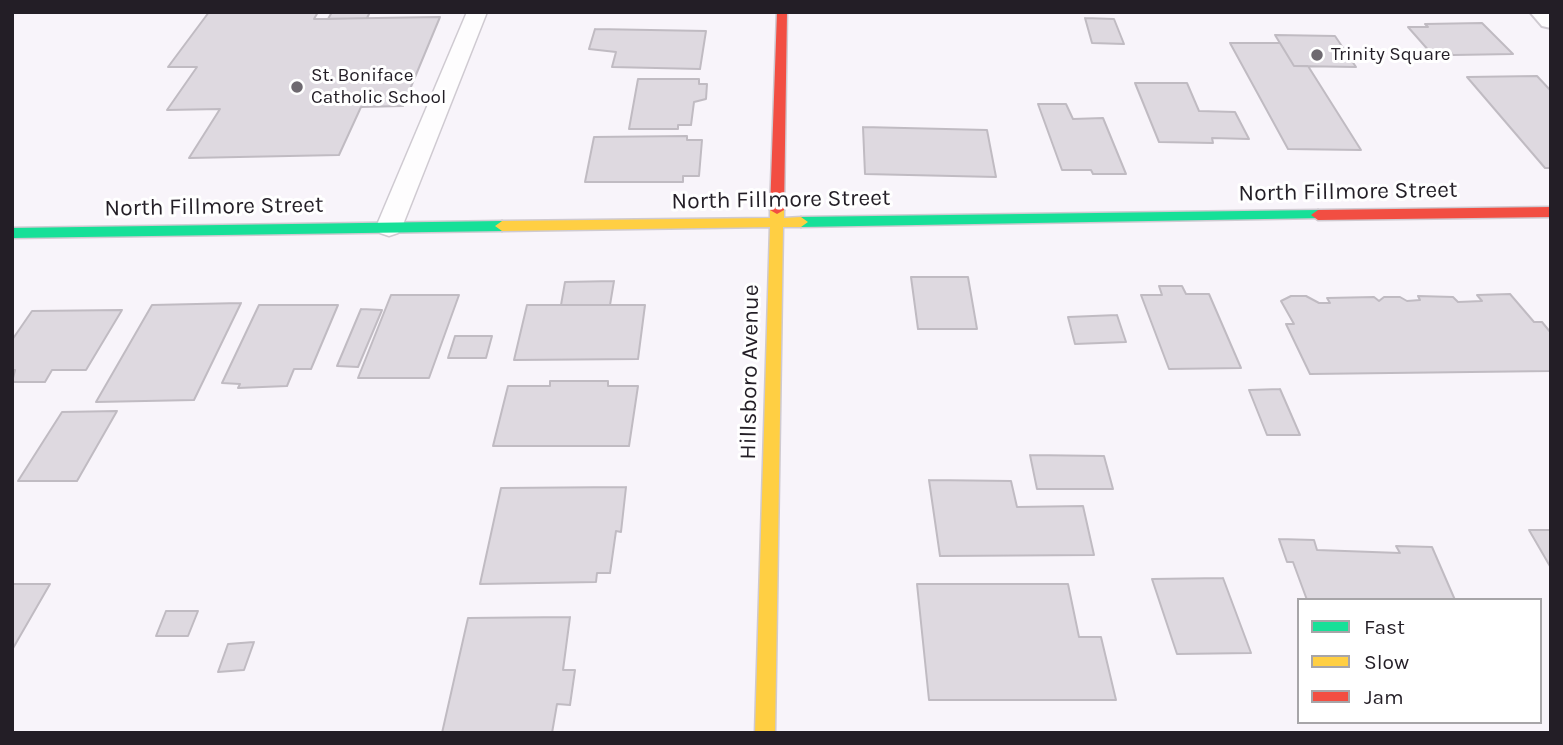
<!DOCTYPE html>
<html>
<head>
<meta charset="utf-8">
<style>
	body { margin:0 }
	#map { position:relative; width:1563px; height:745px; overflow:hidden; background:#f8f4fa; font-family:Karla,sans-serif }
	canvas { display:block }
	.frame { position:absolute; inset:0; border:14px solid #231e26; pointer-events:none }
	.legend { position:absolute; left:1297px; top:598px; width:245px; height:126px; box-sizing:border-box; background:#fff; border:2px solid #a7a5a8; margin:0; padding:9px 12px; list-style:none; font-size:21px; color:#231e26 }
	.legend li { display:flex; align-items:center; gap:14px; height:35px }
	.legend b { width:35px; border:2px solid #a7a5a8 }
</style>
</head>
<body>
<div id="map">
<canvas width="1563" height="745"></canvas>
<div class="frame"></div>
<ul class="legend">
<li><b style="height:9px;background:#16e098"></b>Fast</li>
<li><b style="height:9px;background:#ffcf43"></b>Slow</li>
<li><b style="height:9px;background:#f24e42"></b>Jam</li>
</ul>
</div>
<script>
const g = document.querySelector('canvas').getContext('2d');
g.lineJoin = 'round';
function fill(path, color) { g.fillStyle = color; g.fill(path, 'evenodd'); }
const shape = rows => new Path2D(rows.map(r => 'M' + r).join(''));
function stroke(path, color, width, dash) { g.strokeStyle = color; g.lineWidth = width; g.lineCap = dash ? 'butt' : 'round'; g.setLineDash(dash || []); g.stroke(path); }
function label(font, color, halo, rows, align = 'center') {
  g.font = font + ' Karla,sans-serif'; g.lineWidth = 6; g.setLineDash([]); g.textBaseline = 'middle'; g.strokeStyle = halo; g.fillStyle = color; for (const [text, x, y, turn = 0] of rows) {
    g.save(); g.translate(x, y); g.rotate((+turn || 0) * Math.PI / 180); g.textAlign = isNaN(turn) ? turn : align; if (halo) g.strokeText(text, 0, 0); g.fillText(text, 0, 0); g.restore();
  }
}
const building = shape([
	[209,12,318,12,314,19,440,17,403,106,361,107,339,155,189,158,220,109,167,110,197,67,168,67,209,12],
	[332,12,370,12,367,18,328,19,332,12],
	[1085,18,1114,19,1124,44,1092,43,1085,18],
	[1482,23,1513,54,1453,55,1450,51,1430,52,1408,27,1428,27,1425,24,1482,23],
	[595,29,706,31,700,69,612,67,616,52,589,49,595,29],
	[1275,35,1335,36,1356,67,1294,66,1275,35],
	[1230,43,1280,43,1294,66,1308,66,1361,150,1288,149,1230,43],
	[1537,76,1551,91,1551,168,1545,168,1467,77,1537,76],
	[638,79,699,79,699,84,707,84,706,99,694,102,691,125,678,125,678,129,629,129,638,79],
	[1135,83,1187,83,1199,111,1235,112,1249,139,1212,138,1213,143,1159,142,1135,83],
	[1038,104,1066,104,1073,119,1103,118,1126,174,1093,174,1091,170,1062,170,1038,104],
	[863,127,987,130,996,177,865,174,863,127],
	[687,136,687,140,702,140,699,176,683,176,683,182,585,182,594,137,687,136],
	[911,277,968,277,977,329,918,329,911,277],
	[614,281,610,305,561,305,565,282,614,281],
	[1159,286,1182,286,1186,294,1209,294,1241,368,1169,369,1141,295,1162,295,1159,286],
	[1510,294,1534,322,1542,322,1551,333,1551,371,1310,374,1286,324,1294,324,1281,301,1291,296,1306,296,1319,303,1330,303,1327,298,1374,297,1379,301,1384,297,1400,297,1407,301,1420,300,1418,296,1453,297,1458,302,1482,301,1477,295,1510,294],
	[391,295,459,295,429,378,358,378,391,295],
	[241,303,194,400,96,402,152,305,241,303],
	[259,305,338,305,311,369,294,369,287,386,238,388,240,384,222,383,259,305],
	[527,305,645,305,638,359,514,360,527,305],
	[361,309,382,310,358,367,337,366,361,309],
	[122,310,86,370,52,370,45,382,12,382,15,370,12,370,12,340,32,311,122,310],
	[1117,315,1126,342,1075,344,1068,317,1117,315],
	[455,336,492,336,486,358,448,358,455,336],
	[550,381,608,381,608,386,638,386,629,446,493,446,508,386,550,386,550,381],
	[1280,389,1300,435,1267,435,1249,390,1280,389],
	[117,411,77,481,18,481,62,412,117,411],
	[1030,455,1104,456,1113,489,1037,489,1030,455],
	[929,480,1011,481,1017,507,1083,506,1094,555,940,556,929,480],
	[626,487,621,532,616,531,610,573,597,573,596,582,480,584,501,488,626,487],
	[1529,530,1551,530,1551,568,1529,530],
	[1279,539,1314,540,1317,550,1400,553,1396,546,1432,547,1455,600,1307,600,1293,562,1287,562,1279,539],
	[1223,578,1251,653,1177,654,1152,579,1223,578],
	[12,584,50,584,12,650,12,584],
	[917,584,1068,584,1079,637,1101,637,1116,700,929,700,917,584],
	[166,611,198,611,188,636,156,636,166,611],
	[570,617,563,670,575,670,570,705,557,704,552,733,442,733,468,618,570,617],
	[254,642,244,670,218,672,228,644,254,642]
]);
fill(building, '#ded9e0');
stroke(building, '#c0bbc2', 2);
const lane = shape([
	[467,12,487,12,402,227,398,233,389,236,380,233,376,227,467,12]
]);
const street = shape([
	[1530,12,1551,12,1551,28,1542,26,1530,12]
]);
const fast = shape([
	[1318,210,1325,215,1323,218,801,227,794,222,801,217,1318,210],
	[502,221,509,226,502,231,12,238,12,228,502,221]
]);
const slow = shape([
	[777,206,784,210,784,218,801,217,808,222,801,227,783,227,775,733,755,733,770,227,502,231,495,226,502,221,770,218,770,210,777,206]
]);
const jam = shape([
	[777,12,787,12,784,210,777,214,770,210,777,12],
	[1551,207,1551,217,1318,220,1311,215,1318,210,1551,207]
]);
stroke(lane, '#cfcad1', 3);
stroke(street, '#cfcad1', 4);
stroke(fast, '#cfcad1', 3);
stroke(slow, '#cfcad1', 3);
stroke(jam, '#cfcad1', 3);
fill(lane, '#fefdfe');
fill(street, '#fefdfe');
fill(fast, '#16e098');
fill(slow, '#ffcf43');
fill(jam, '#f24e42');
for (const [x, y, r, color] of [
	[1317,55,7,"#6e6970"],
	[297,87,7,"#6e6970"]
]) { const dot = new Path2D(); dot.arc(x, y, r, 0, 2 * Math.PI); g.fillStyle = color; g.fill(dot); stroke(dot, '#fff', 2.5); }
label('19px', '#231e26', '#fff', [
	["Trinity Square",1331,55],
	["St. Boniface",311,76],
	["Catholic School",311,98]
], 'left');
label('23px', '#231e26', '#fff', [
	["North Fillmore Street",1348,192,-1],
	["North Fillmore Street",781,200,-1],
	["North Fillmore Street",214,207,-1],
	["Hillsboro Avenue",750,372,-89]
]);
</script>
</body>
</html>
